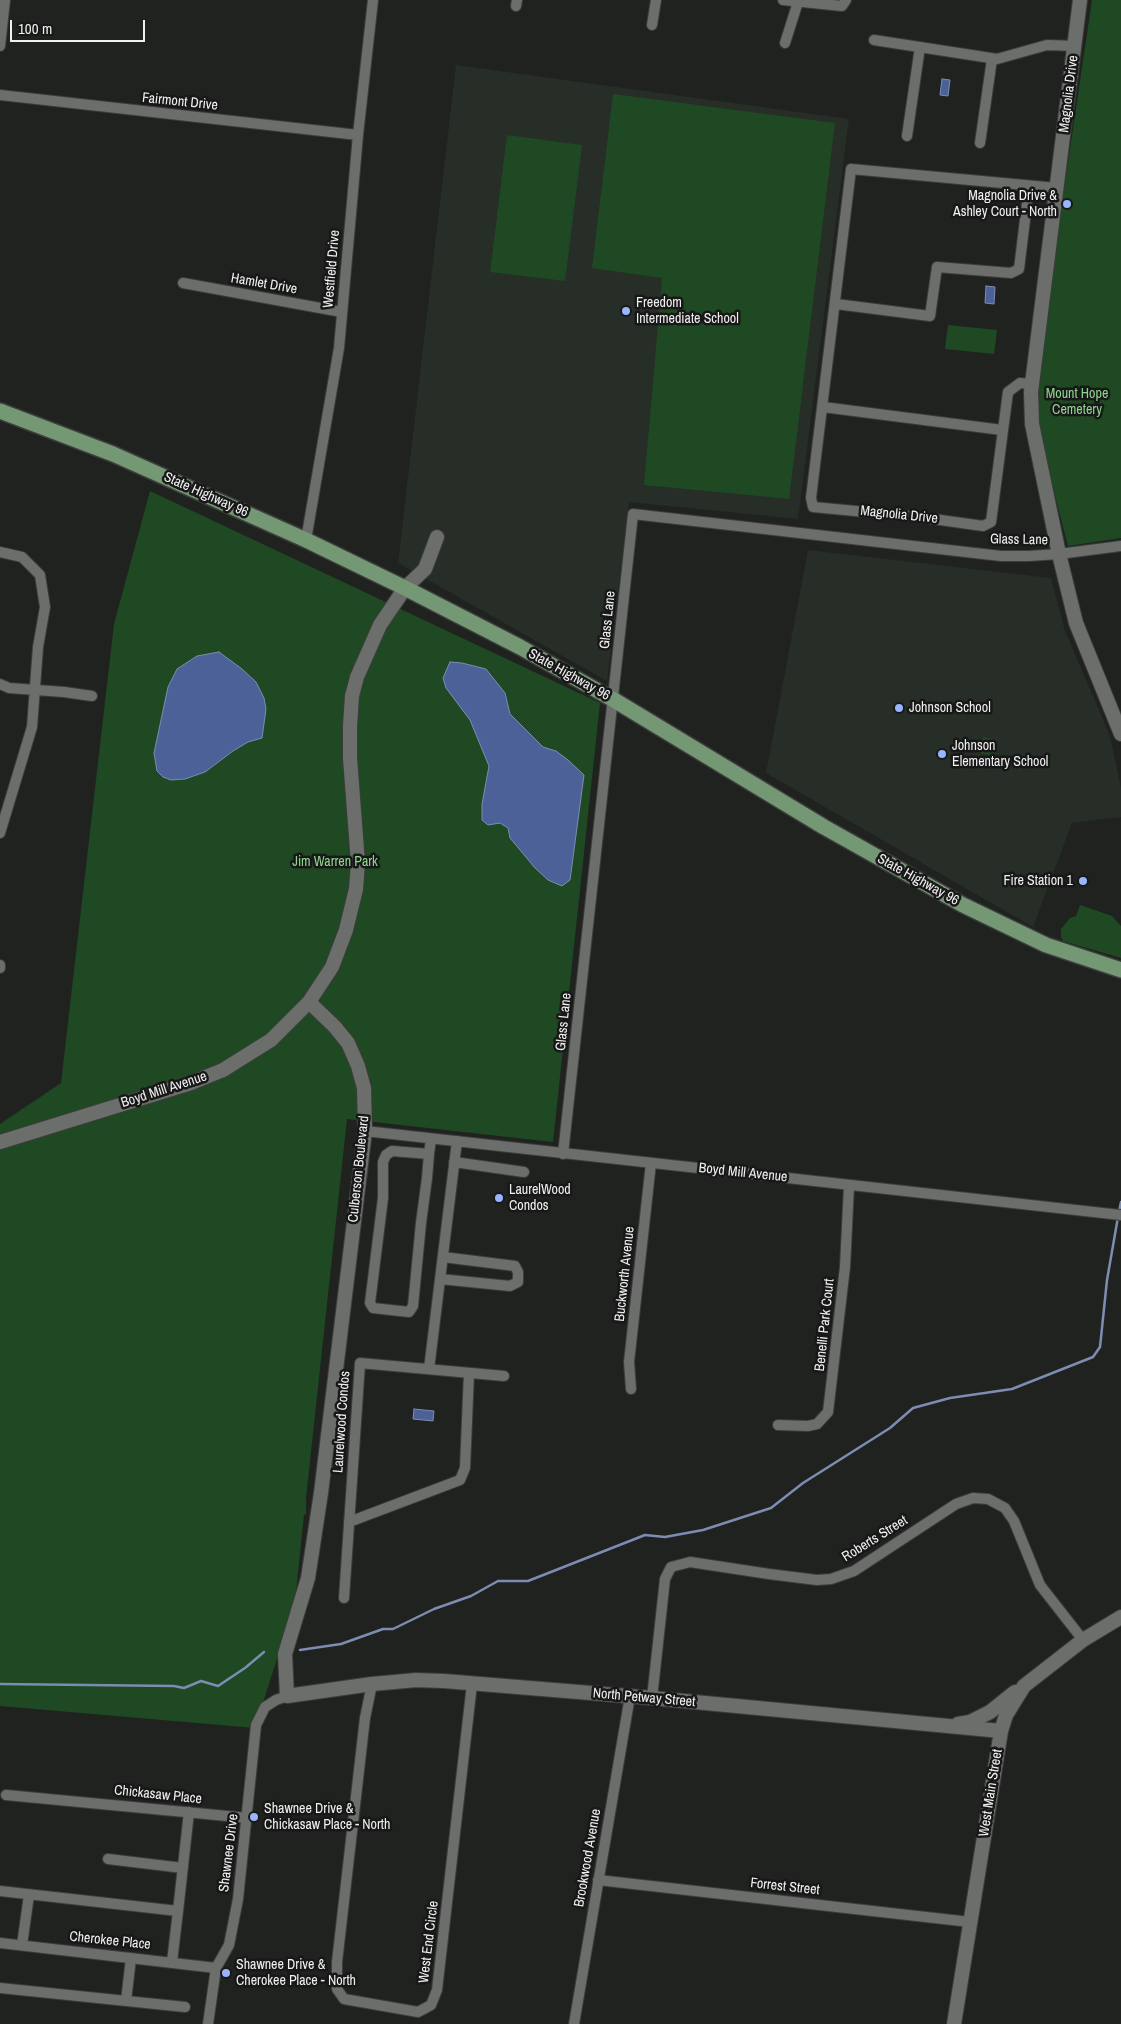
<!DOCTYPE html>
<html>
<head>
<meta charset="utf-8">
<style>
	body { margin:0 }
	#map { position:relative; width:1121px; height:2024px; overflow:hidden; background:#202220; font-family:"Archivo Narrow",sans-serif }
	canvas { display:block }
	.scale { position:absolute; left:10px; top:20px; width:135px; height:22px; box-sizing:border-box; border:2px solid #eff0ef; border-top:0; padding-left:6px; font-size:15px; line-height:18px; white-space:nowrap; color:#eff0ef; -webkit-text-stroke:4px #171817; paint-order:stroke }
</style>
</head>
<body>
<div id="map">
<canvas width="1121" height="2024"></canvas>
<div class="scale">100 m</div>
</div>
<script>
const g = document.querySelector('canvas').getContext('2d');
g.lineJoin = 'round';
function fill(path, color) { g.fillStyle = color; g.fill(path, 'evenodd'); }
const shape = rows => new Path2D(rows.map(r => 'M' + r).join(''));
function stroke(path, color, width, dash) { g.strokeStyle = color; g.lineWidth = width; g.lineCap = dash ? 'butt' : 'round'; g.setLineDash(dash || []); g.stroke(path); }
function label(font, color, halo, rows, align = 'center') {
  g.font = font + ' "Archivo Narrow",sans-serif'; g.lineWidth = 5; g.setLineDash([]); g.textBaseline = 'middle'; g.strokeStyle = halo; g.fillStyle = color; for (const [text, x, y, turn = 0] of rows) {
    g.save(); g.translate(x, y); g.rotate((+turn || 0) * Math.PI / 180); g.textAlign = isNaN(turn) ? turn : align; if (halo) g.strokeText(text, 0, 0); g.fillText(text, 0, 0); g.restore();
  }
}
fill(shape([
	[456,65,849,119,798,519,629,502,607,681,398,563],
	[808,550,1051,578,1065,631,1110,736,1121,788,1121,817,1072,823,1033,927,766,773]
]), '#272d27');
fill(shape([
	[1092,0,1121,0,1121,538,1068,546,1032,406],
	[613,94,835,123,789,499,644,485,662,278,592,268],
	[507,135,582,145,565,281,490,272],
	[948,325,997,330,994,354,945,349],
	[150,491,600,703,553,1142,347,1119,306,1498,306,1514,304,1515,295,1602,255,1728,0,1706,0,1124,61,1083,114,624],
	[983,737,997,740,995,757,980,753],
	[1080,905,1112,916,1121,926,1121,958,1063,941,1061,937,1061,929,1070,918,1076,916]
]), '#1f4922');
const water = shape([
	[942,79,950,80,948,96,940,95,942,79],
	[986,286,995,287,994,304,985,303,986,286],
	[219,652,242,669,256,682,264,698,266,709,262,738,248,742,233,751,205,772,185,779,171,780,163,777,157,771,154,753,168,687,177,669,197,656,219,652],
	[450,662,462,663,486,669,505,693,510,714,543,747,556,751,568,760,584,775,570,880,562,886,548,880,535,868,510,838,508,828,500,823,488,825,482,820,482,804,489,766,470,720,446,688,443,678,450,662],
	[414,1409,434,1411,433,1421,413,1419,414,1409]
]);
fill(water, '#4c6198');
stroke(water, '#7d8cb2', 1);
stroke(shape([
	[1119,1212,1121,1202],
	[300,1650,341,1644,383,1629,393,1629,434,1609,471,1596,498,1581,528,1581,645,1535,665,1537,703,1530,771,1508,803,1483,890,1428,913,1408,950,1398,1012,1389,1093,1357,1100,1347,1107,1280,1118,1217],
	[0,1684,174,1686,184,1688,201,1681,218,1686,245,1668,264,1652]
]), '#7d8cb2', 2.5);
const street = shape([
	[783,0,842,6,846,0],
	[516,6,517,0],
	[652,25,656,0],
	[874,40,997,59,1047,45,1075,46],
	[785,43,798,2],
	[0,46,5,0],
	[0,95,358,135],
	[907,136,920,47],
	[980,143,992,59],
	[183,283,342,312],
	[836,304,930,316,937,267,1011,273,1019,269,1029,187],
	[1032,384,1020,383,1008,392,991,522,983,526,919,517,813,507,811,498,851,169,1057,188],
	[823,407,1002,430],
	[306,540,339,348,358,135,373,0],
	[0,552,22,557,40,575,45,607,38,647,32,727,0,833],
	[0,684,9,688,64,692,92,696],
	[0,965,0,968],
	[365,1131,1121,1215],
	[429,1154,392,1151,386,1155,383,1162,383,1198,370,1303,373,1308,409,1312,413,1306,421,1223,427,1178,429,1154,431,1139],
	[563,1154,633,514,1001,556,1029,556,1059,554,1121,546],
	[454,1162,524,1172],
	[440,1279,510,1286,518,1282,518,1272,515,1266,443,1257],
	[429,1369,457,1141],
	[631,1389,629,1362,651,1163],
	[778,1425,808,1426,817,1424,828,1412,845,1267,849,1186],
	[349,1522,460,1480,465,1468,469,1373],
	[344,1598,360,1363,504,1376],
	[372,1684,365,1718,337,1962,337,1989,344,1999,418,2012,431,2005,437,1990,472,1684],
	[652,1698,665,1579,671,1567,690,1562,769,1574,817,1580,831,1579,854,1571,956,1504,973,1498,988,1499,1005,1508,1014,1521,1040,1585,1083,1640],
	[6,1795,248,1818],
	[108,1859,183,1868],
	[598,1880,970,1922],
	[0,1891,178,1911,172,1962],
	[178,1911,189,1812],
	[0,1943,216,1968],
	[22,1945,29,1895],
	[0,1988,185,2007],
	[126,2001,131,1958],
	[208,2024,216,1968,229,1945,238,1899,256,1725,265,1707,276,1700,287,1696],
	[574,2024,630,1696]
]);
const secondary = shape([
	[1080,0,1031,392,1032,424,1059,554,1076,623,1121,734],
	[437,537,425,569,405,588,380,625,357,677,352,696,350,726,350,758,358,863,356,889,346,930,332,967,309,1002,335,1027,348,1043,358,1066,364,1088,365,1131,321,1493,308,1578,285,1654,287,1696,372,1684,416,1680,444,1681,652,1698,1001,1731],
	[0,1142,191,1083,223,1070,271,1040,309,1002],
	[958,1724,970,1722,990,1712,1015,1692],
	[954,2024,1001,1731,1006,1715,1024,1686,1083,1640,1121,1617]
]);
const primary = shape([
	[0,411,113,454,306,540,405,588,520,647,614,700,824,827,963,905,1046,945,1121,970]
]);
stroke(street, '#3c3d3c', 12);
stroke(secondary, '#3c3d3c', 16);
stroke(primary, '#3c3d3c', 18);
stroke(street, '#6c6e6c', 10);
stroke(secondary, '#6c6e6c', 14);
stroke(primary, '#749874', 15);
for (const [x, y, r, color] of [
	[1067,204,5,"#99b5fd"],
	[626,311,5,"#99b5fd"],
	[899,708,5,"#99b5fd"],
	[942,754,5,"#99b5fd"],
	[1083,881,5,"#99b5fd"],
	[499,1198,5,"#99b5fd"],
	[254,1817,5,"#99b5fd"],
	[226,1973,5,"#99b5fd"]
]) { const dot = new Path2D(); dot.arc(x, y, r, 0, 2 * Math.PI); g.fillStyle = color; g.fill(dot); stroke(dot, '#171817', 2); }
label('14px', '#eff0ef', '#171817', [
	["Magnolia Drive",1069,94,-83],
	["Fairmont Drive",180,102,6],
	["Westfield Drive",332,269,-85],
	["Hamlet Drive",264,284,10],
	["State Highway 96",206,495,24],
	["Magnolia Drive",899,515,6],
	["Glass Lane",1019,540,1],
	["Glass Lane",608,620,-84],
	["State Highway 96",569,675,29],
	["State Highway 96",918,880,29],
	["Glass Lane",564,1022,-84],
	["Boyd Mill Avenue",164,1090,-18],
	["Culberson Boulevard",359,1169,-84],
	["Boyd Mill Avenue",743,1173,6],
	["Buckworth Avenue",625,1274,-84],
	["Benelli Park Court",825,1325,-84],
	["Laurelwood Condos",342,1422,-86],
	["Roberts Street",875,1539,-32],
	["North Petway Street",644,1698,5],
	["West Main Street",991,1793,-81],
	["Chickasaw Place",158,1795,6],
	["Shawnee Drive",229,1853,-83],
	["Brookwood Avenue",588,1858,-80],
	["Forrest Street",785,1887,6],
	["Cherokee Place",110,1941,6],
	["West End Circle",429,1942,-83]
]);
label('14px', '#eff0ef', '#171817', [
	["Magnolia Drive &",1057,196,"right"],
	["Ashley Court - North",1057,212,"right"],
	["Freedom",636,303],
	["Intermediate School",636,319],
	["Johnson School",909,708],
	["Johnson",952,746],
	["Elementary School",952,762],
	["Fire Station 1",1073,881,"right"],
	["LaurelWood",509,1190],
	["Condos",509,1206],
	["Shawnee Drive &",264,1809],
	["Chickasaw Place - North",264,1825],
	["Shawnee Drive &",236,1965],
	["Cherokee Place - North",236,1981]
], 'left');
label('14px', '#8dd68f', '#171817', [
	["Mount Hope",1077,394],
	["Cemetery",1077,410],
	["Jim Warren Park",335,862]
]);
</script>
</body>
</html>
